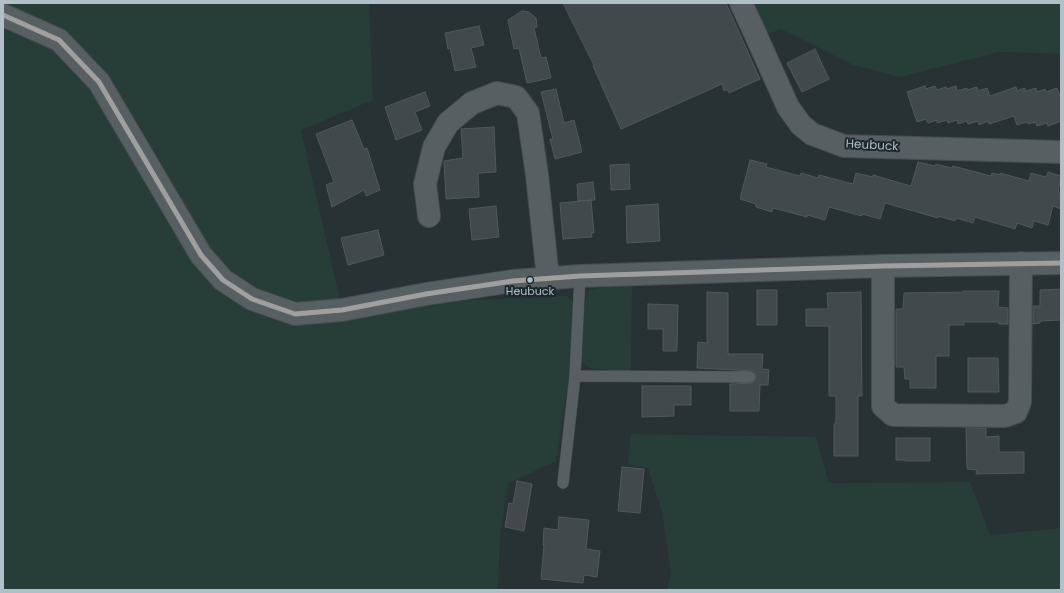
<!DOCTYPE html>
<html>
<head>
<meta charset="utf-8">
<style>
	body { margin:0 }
	#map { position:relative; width:1064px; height:593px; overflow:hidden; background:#283134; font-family:Poppins,sans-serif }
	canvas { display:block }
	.frame { position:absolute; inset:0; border:4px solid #b1bfc6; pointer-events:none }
</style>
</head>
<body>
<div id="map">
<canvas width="1064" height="593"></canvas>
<div class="frame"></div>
</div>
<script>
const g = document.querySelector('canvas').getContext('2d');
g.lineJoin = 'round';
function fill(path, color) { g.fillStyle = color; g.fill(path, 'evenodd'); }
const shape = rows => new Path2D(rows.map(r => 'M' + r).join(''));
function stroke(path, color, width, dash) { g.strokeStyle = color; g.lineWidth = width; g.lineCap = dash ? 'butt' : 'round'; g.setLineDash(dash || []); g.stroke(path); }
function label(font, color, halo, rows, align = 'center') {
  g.font = font + ' Poppins,sans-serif'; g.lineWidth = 4; g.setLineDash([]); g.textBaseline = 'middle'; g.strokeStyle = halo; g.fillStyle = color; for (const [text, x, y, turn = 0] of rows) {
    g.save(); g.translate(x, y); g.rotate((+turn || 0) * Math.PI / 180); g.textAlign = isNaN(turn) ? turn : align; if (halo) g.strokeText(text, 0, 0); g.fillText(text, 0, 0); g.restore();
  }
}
fill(shape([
	[3,3,369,3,373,100,301,130,339,295,343,321,451,300,546,298,565,295,574,302,569,378,556,461,508,484,500,537,498,590,3,590],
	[746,3,1061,3,1061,54,999,52,900,77,853,65,781,29,765,35],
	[632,285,631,371,592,369,580,361,582,323,587,291,612,286],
	[631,434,816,437,829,483,970,482,990,535,1061,528,1061,590,667,590,671,573,662,512,648,468,628,464]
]), '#273d38');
const building = shape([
	[563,3,726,3,760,79,729,93,727,89,724,91,722,84,621,129,593,66,594,65,563,3],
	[522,11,529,12,536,18,537,27,534,28,541,58,546,57,551,78,527,83,519,48,514,49,508,20,522,11],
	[479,26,484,45,471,48,476,67,455,71,450,48,448,49,445,33,479,26],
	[815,49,829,79,802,92,787,63,815,49],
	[925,86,926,89,935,86,937,90,946,87,947,89,956,86,957,91,967,88,967,90,977,87,978,91,987,88,990,96,1016,87,1017,91,1025,88,1026,91,1036,88,1037,92,1045,89,1046,92,1057,88,1061,99,1061,121,1048,126,1047,123,1037,126,1036,122,1028,124,1027,122,1017,125,1014,116,989,124,988,121,979,125,978,121,968,124,967,121,958,124,957,120,948,123,947,120,937,123,937,120,928,123,926,119,917,122,907,92,925,86],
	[556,89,564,123,574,120,582,152,555,159,550,139,553,139,541,92,556,89],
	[425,92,430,106,415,112,422,130,396,140,385,107,425,92],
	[352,120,364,149,367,148,380,190,366,196,364,190,332,207,326,185,334,182,316,134,352,120],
	[494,127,496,172,478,173,479,197,446,199,444,161,463,158,461,129,494,127],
	[750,160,767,164,766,167,800,176,801,173,818,178,819,175,853,184,856,173,873,177,873,175,911,186,918,162,935,166,936,164,952,168,953,166,991,176,992,173,1000,175,1000,173,1029,181,1031,173,1046,177,1048,172,1061,176,1058,192,1061,192,1061,209,1053,206,1048,225,1034,221,1032,228,1017,223,1015,229,975,217,973,223,956,218,955,221,938,216,938,218,885,203,880,219,862,214,862,216,829,207,825,220,807,215,807,217,773,208,772,212,756,207,756,204,740,199,750,160],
	[629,164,630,189,611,190,610,165,629,164],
	[593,182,595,200,578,201,577,184,593,182],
	[591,200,594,233,591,233,592,237,563,239,560,203,591,200],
	[658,204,660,241,627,243,626,206,658,204],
	[496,206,499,237,472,240,469,209,496,206],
	[378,230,384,255,348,265,341,238,378,230],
	[1061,289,1061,320,1040,321,1040,323,1033,324,1033,306,1040,306,1040,290,1061,289],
	[757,290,777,290,777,325,757,325,757,290],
	[964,291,999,291,998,307,1008,308,1008,324,999,324,999,322,964,322,964,325,949,325,949,356,936,356,936,388,910,388,910,379,905,379,904,367,896,367,896,309,903,309,904,293,964,292,964,291],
	[707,292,728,293,728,354,763,354,762,369,769,370,768,385,760,385,759,411,730,411,730,384,753,383,757,377,754,371,697,368,698,342,707,343,707,292],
	[861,292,862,396,858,396,858,456,834,456,834,424,836,424,836,396,829,396,829,326,806,326,806,309,828,309,827,293,861,292],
	[648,304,678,305,677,351,663,351,663,329,648,329,648,304],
	[968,358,998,358,999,392,968,392,968,358],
	[642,386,691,386,691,405,674,405,674,416,642,417,642,386],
	[966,428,986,428,986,437,999,436,999,452,1024,452,1024,473,976,474,977,470,967,469,966,428],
	[896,438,930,438,930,461,905,461,905,460,896,460,896,438],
	[622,467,644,469,640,513,618,511,622,467],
	[517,481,532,484,524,531,505,527,509,503,513,504,517,481],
	[559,517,589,520,586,549,600,551,597,577,584,575,583,583,541,579,544,545,543,545,544,528,558,530,559,517]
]);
fill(building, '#41494c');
stroke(building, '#50585c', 1);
const service = shape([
	[575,376,750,377],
	[563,483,575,376,580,276]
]);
const minor = shape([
	[741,3,754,31,788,107,801,125,812,134,844,146,1061,152],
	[429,216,425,184,434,147,448,123,472,103,497,93,516,97,528,113,537,175,548,278],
	[883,266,883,406,893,415,1005,416,1016,412,1020,402,1021,263]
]);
const tertiary = shape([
	[3,15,59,40,99,82,201,255,223,280,252,299,295,314,342,310,426,294,513,281,580,276,883,266,1061,263]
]);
stroke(service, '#464c4f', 12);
stroke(minor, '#464c4f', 24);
stroke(tertiary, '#464c4f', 24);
stroke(service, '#575f63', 11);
stroke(minor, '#575f63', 22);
stroke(tertiary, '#575f63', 22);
stroke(shape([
	[3,15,59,40,99,82,201,255,223,280,252,299,295,314,342,310,426,294,513,281,580,276,883,266,1061,263]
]), '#a09f9f', 5);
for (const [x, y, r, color] of [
	[530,280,3.5,"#b1bfc6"]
]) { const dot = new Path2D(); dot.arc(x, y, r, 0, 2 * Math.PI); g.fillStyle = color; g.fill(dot); stroke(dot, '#1b292f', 1.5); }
label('11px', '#b1bfc6', '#1b292f', [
	["Heubuck",530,292]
]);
label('12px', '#b1bfc6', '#1b292f', [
	["Heubuck",872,146,3]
]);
</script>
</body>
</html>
